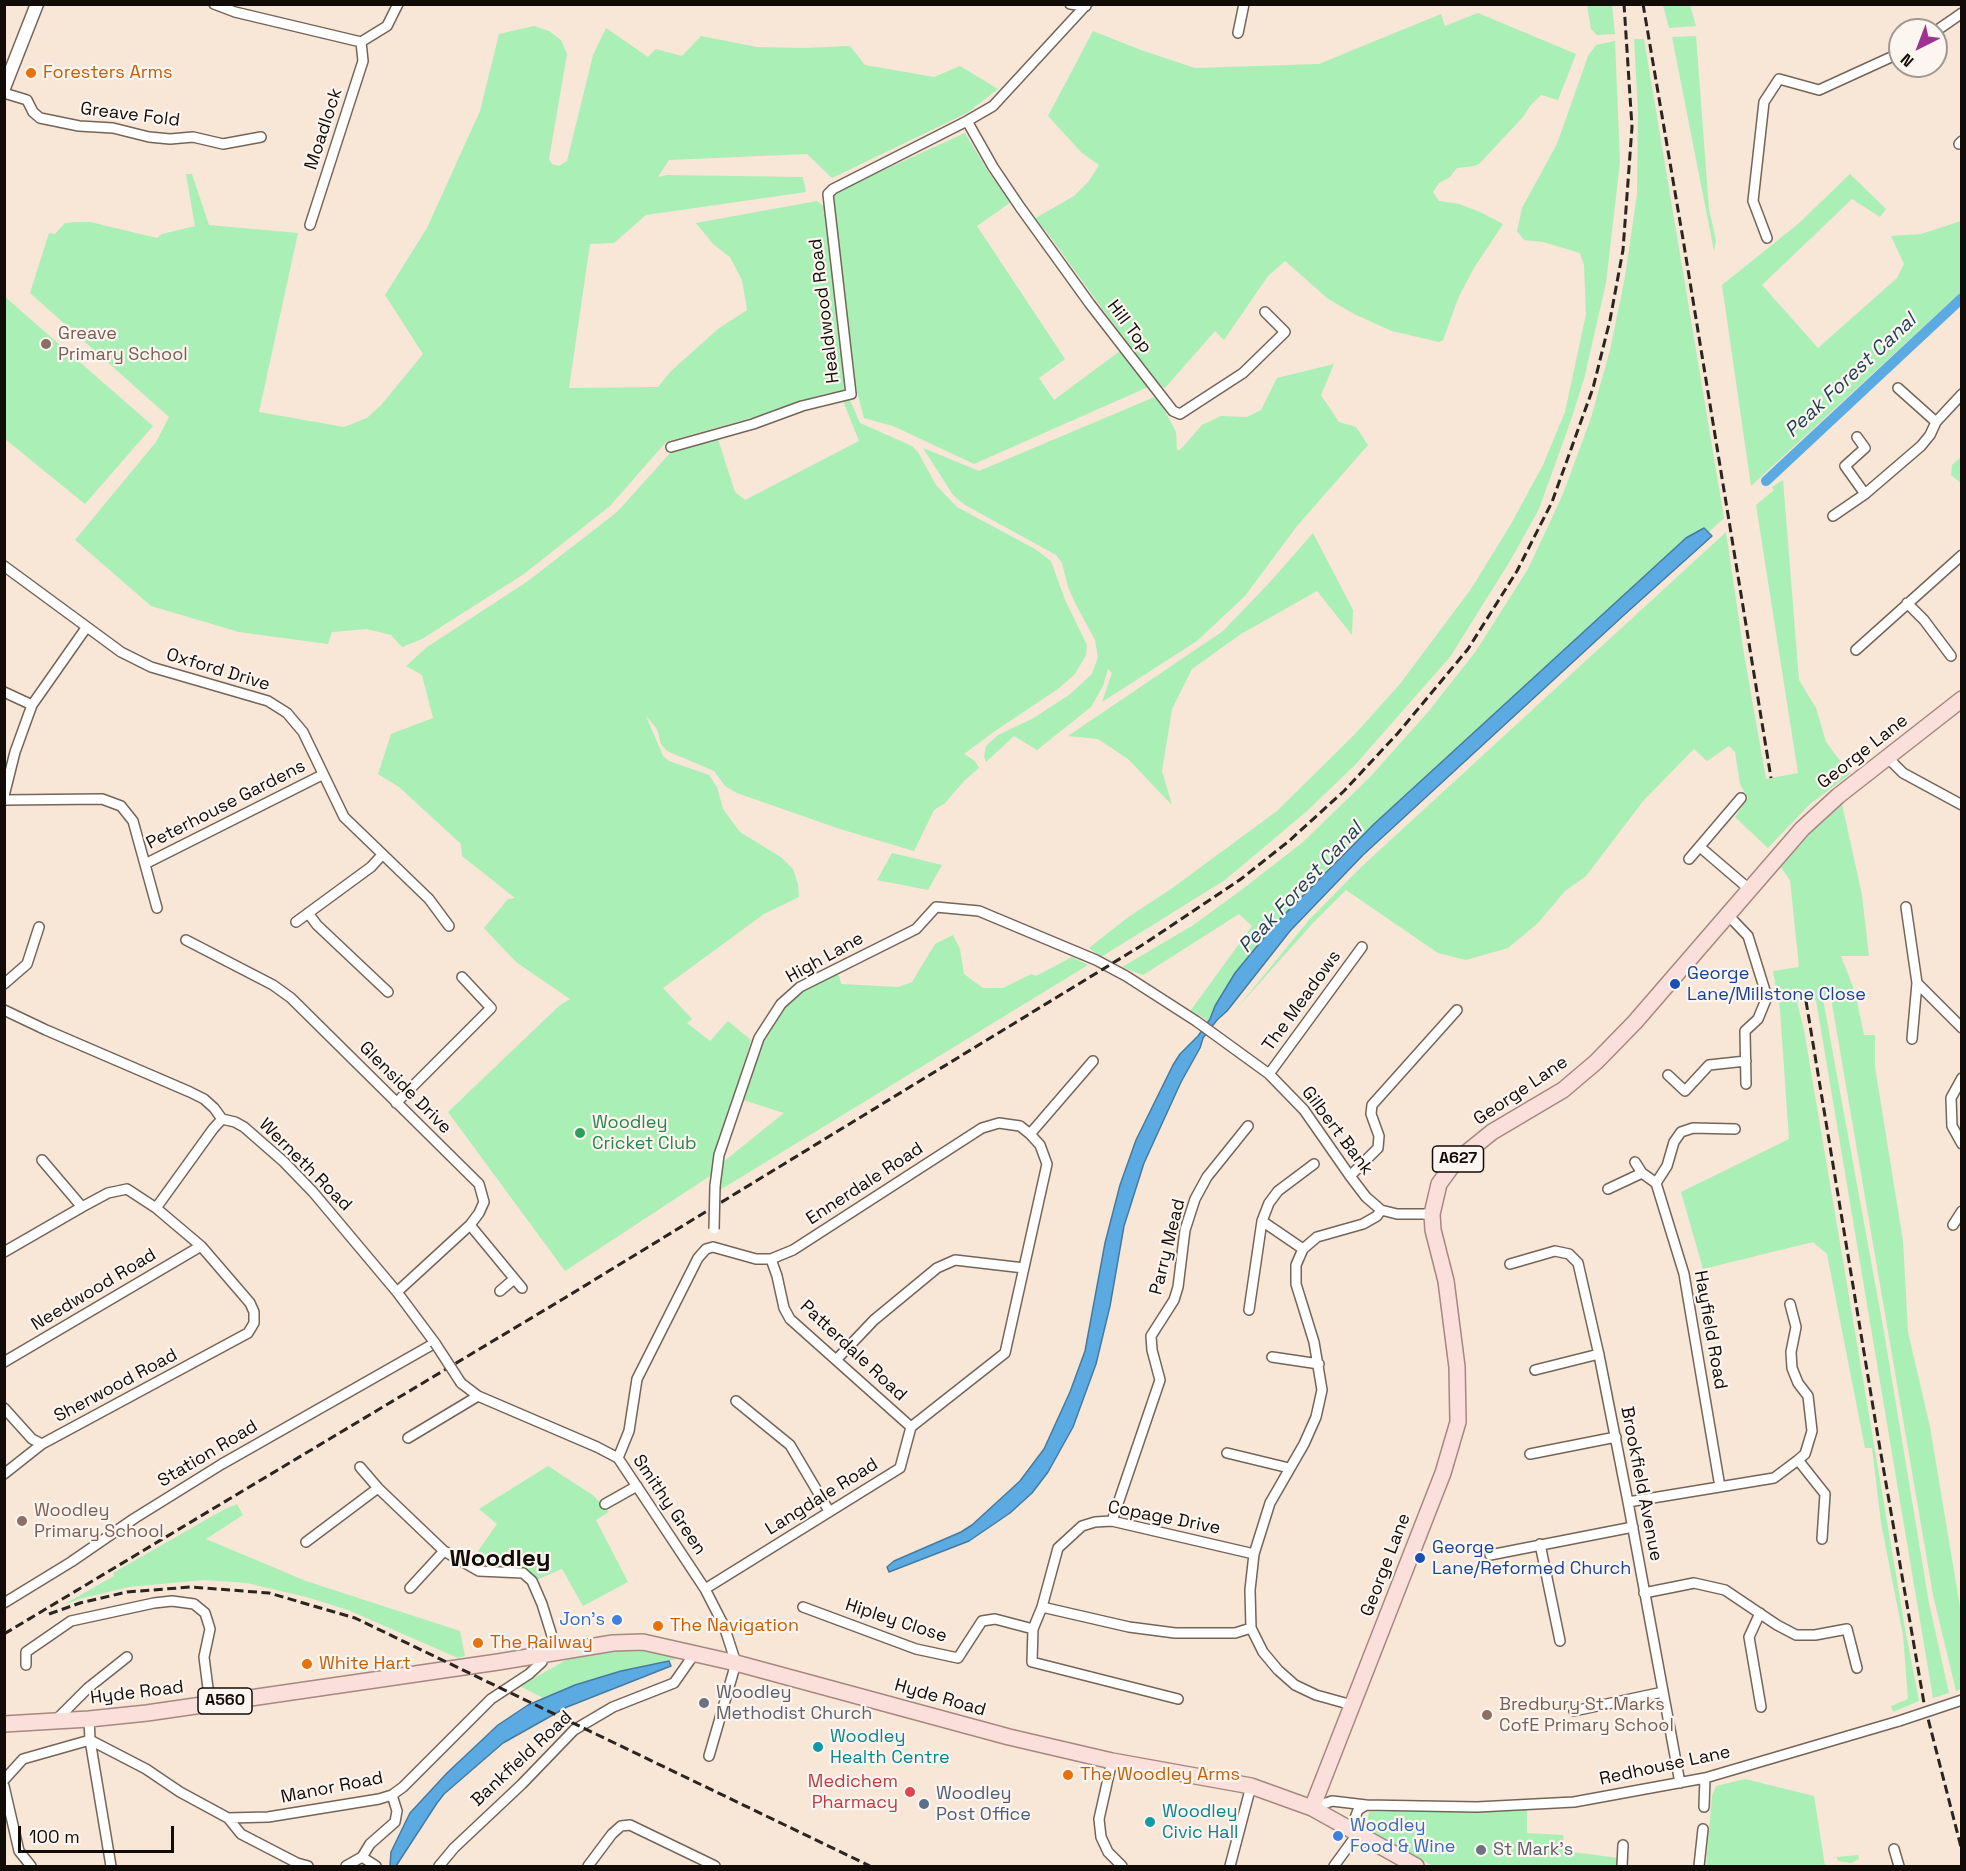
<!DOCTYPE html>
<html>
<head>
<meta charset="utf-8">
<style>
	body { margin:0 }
	#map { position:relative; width:1966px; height:1871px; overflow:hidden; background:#f8e6d7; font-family:"Space Grotesk",sans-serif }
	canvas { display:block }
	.frame { position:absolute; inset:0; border:6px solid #120c08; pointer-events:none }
	.north { position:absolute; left:1888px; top:18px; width:60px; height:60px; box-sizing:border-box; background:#fdf5ef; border:2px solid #9f9893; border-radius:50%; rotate:222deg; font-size:16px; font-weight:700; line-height:24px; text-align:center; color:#120c08 }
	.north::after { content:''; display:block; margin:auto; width:21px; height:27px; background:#9f3394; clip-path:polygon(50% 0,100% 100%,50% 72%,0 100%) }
	.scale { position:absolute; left:18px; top:1826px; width:156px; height:27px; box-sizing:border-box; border:3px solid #120c08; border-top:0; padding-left:8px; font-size:18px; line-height:21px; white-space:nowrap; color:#120c08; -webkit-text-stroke:4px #fdf5ef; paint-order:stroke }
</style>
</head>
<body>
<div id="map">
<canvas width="1966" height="1871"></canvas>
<div class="frame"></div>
<div class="north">N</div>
<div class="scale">100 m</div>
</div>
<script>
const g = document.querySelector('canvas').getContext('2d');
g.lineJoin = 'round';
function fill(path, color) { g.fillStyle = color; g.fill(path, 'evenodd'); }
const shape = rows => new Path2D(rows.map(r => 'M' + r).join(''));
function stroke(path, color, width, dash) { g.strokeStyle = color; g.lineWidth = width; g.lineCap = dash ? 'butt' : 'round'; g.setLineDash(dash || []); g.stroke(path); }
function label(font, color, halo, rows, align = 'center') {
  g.font = font + ' "Space Grotesk",sans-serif'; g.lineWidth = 4.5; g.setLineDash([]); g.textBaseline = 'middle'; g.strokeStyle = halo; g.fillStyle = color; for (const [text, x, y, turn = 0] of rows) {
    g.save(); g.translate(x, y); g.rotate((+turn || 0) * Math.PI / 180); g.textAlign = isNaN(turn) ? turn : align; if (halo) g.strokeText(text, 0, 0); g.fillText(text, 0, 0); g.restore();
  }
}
fill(shape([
	[1587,5,1612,5,1615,34,1597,35,1591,29],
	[1663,5,1690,5,1696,26,1669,28],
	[1478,13,1576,54,1558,100,1541,95,1530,106,1523,117,1479,164,1474,166,1457,168,1450,177,1439,183,1433,192,1439,201,1459,204,1480,212,1503,224,1474,268,1459,296,1443,340,1439,342,1392,331,1354,314,1327,298,1285,261,1268,276,1224,340,1215,331,1165,388,1159,387,1046,231,1034,219,1074,196,1089,181,1099,165,1082,153,1048,116,1093,31,1141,50,1195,68,1319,64,1441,14,1445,26],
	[534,26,549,31,561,40,567,54,549,159,552,164,559,166,567,161,593,55,606,28,648,57,656,49,682,56,701,36,757,47,802,48,850,46,865,65,934,77,960,66,998,89,967,113,832,178,807,154,669,160,658,177,667,175,803,177,806,192,646,215,614,243,590,244,569,388,658,387,671,371,718,329,747,310,742,280,730,257,713,244,696,223,817,201,825,207,846,391,666,442,610,506,524,574,422,639,402,647,391,635,367,629,332,632,328,644,239,632,151,606,75,540,156,442,169,417,30,293,49,233,55,234,65,223,75,222,90,222,157,238,162,234,195,226,186,174,192,174,209,225,298,233,259,412,344,427,367,418,382,404,423,354,385,295,427,228,480,111,499,34],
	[1696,36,1709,209,1716,240,1714,251,1672,37],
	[1634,39,1644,39,1724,518,1709,532,1704,528,1686,538,1345,851,1277,922,1254,950,1223,992,1208,1021,1191,1010,1252,926,1239,914,1143,975,1122,967,1192,926,1240,891,1303,842,1370,777,1428,712,1476,651,1528,569,1563,494,1591,418,1610,350,1625,277,1637,194,1638,112],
	[1615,41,1620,162,1606,283,1584,379,1571,420,1539,509,1510,561,1450,657,1355,765,1307,811,1225,880,1101,957,1089,948,1127,918,1171,889,1277,811,1356,733,1400,684,1471,589,1511,524,1543,465,1565,412,1586,314,1584,265,1580,253,1543,242,1524,240,1517,231,1522,208,1557,144,1588,56,1596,45],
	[965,133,989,173,1011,202,977,226,1065,359,1039,378,1054,400,1120,351,1148,387,974,464,893,426,864,418,856,388,833,197,840,190],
	[1850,174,1886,209,1880,217,1852,199,1762,285,1818,348,1897,278,1904,264,1891,236,1921,234,1961,221,1961,292,1751,486,1722,285,1798,224],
	[4,296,153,426,85,504,5,439],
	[1334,364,1321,395,1339,422,1356,427,1368,445,1297,526,1245,596,1197,641,1102,702,1112,673,1108,669,1103,686,1091,707,1037,750,1014,736,986,762,984,756,986,746,998,735,1032,719,1069,695,1092,674,1098,657,1095,640,1074,601,1068,587,1062,563,1056,555,965,505,953,495,923,448,979,471,1157,396,1176,432,1177,450,1180,450,1202,425,1221,416,1247,417,1261,410,1277,378],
	[850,400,860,423,912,446,918,452,936,485,957,507,1035,549,1051,561,1065,600,1087,645,1086,655,1075,674,1058,689,995,731,964,754,975,761,979,768,965,780,945,803,934,810,914,851,840,829,737,793,725,786,714,771,667,751,661,744,657,729,646,716,663,756,669,761,709,775,717,787,723,809,740,832,782,858,793,869,798,884,799,897,764,914,663,988,692,1019,687,1023,710,1041,728,1021,751,1040,710,1176,565,1271,448,1112,560,1005,570,999,516,962,484,928,508,899,515,898,462,856,461,844,399,787,378,774,391,734,433,718,422,675,406,666,427,647,528,581,617,512,671,452,717,436,735,492,745,500,859,441,843,401],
	[1961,457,1961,483,1951,475,1952,465],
	[1783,480,1799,680,1816,708,1826,742,1850,774,1810,804,1768,848,1735,817,1748,798,1740,784,1735,752,1729,746,1707,761,1694,749,1644,800,1586,876,1565,891,1538,923,1508,948,1466,960,1438,953,1346,890,1313,923,1238,1007,1309,920,1359,869,1726,532,1744,654,1766,779,1798,773,1756,505,1774,490,1772,487],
	[1313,533,1353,610,1352,635,1317,591,1241,634,1192,669,1172,709,1162,771,1172,805,1128,759,1098,739,1068,736,1223,631,1270,582],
	[1842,804,1862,895,1869,956,1841,956,1855,992,1864,1035,1875,1035,1875,1067,1903,1241,1908,1332,1930,1427,1961,1613,1961,1689,1956,1691,1933,1595,1831,998,1823,999,1884,1332,1929,1603,1949,1693,1933,1698,1816,1000,1797,1002,1804,1030,1906,1634,1919,1701,1893,1712,1891,1706,1908,1699,1903,1635,1881,1523,1872,1448,1865,1448,1827,1254,1813,1242,1703,1269,1681,1192,1789,1139,1780,1010,1773,971,1799,967,1790,880,1780,866,1810,833],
	[892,853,942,865,928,890,877,880],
	[953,935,960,949,964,974,983,988,1003,988,1031,974,1036,976,1072,957,1088,965,720,1190,723,1162,784,1113,743,1100,761,1047,769,1029,782,1011,805,989,838,973,841,984,898,987,912,982,935,944],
	[548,1466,594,1496,609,1512,596,1520,628,1582,583,1606,562,1569,534,1581,525,1571,482,1568,469,1564,497,1524,479,1509],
	[237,1504,243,1515,206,1539,306,1581,460,1631,465,1656,458,1658,348,1610,306,1597,247,1583,204,1580,129,1587,83,1598,63,1605,114,1576,113,1573,223,1510],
	[637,1648,677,1659,621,1671,575,1685,543,1698,520,1686,568,1659,585,1653],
	[1745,1779,1814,1796,1825,1866,1706,1866,1712,1796,1716,1786],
	[1527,1810,1527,1833,1563,1835,1565,1851,1618,1858,1617,1866,1433,1866,1366,1828,1369,1812],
	[1858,1855,1859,1859,1851,1863,1839,1861,1837,1859,1837,1857]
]), '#aaefb5');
const water = shape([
	[1704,528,1712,536,1624,615,1363,855,1290,931,1227,1011,1217,1020,1203,1038,1200,1048,1181,1082,1144,1163,1124,1226,1110,1306,1096,1364,1073,1427,1048,1472,1032,1493,1010,1513,969,1541,889,1572,887,1567,894,1561,961,1532,972,1525,1020,1481,1044,1449,1070,1392,1085,1351,1105,1243,1120,1185,1136,1140,1173,1065,1180,1054,1198,1036,1210,1019,1215,1006,1235,973,1277,922,1374,824,1686,538,1704,528],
	[669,1661,671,1666,567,1707,503,1743,444,1794,437,1803,396,1866,390,1866,391,1852,410,1813,447,1773,498,1725,528,1705,575,1685,621,1671,669,1661]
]);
fill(water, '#5baae2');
stroke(water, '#457ba1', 1.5);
stroke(shape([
	[1766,481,1962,298]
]), '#5baae2', 10);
const minor = shape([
	[214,4,235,12,361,42,387,26,398,4],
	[1070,4,1086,6],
	[1936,31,1962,13],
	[1238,33,1244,4],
	[4,93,27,100,33,112,40,118,79,126,113,128,149,137,170,139,193,137,223,144,261,137],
	[967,121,993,167,1020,207,1090,304,1173,411,1180,414,1243,373,1285,332,1265,312],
	[1959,144,1962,141],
	[310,225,363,61,361,42],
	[1767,238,1753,201,1764,102,1779,79,1819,90,1900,53],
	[1898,388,1936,422],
	[1857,437,1865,448,1845,466,1865,494],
	[671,447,753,424,802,406,851,394,828,194,833,189,967,121,993,106,1087,4],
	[1833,516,1865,494,1921,446,1930,435,1936,422,1962,394],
	[4,566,121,652,151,667,268,701,287,713,303,732,344,817,429,899,449,926],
	[1907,603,1924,620,1951,656],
	[1856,650,1962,555],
	[4,692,32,705],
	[1888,758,1903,773,1962,805],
	[4,796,15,752,32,705,86,628],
	[4,800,102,799,121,806,133,821,157,908],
	[1700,847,1749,889],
	[1689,859,1741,798],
	[145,864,322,775],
	[1906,907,1917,983,1912,1039],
	[308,913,317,925,388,992],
	[1727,914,1748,936,1767,997,1758,1019,1745,1031,1746,1084],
	[296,922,371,867,382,855],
	[186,940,273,985,291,998,479,1184,484,1202,479,1213,470,1225,397,1292],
	[1917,983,1962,1028],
	[4,984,27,964,39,927],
	[4,1010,46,1030,190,1092,204,1099,214,1108,222,1119,235,1122,244,1127,284,1162,313,1192,397,1292,435,1343,222,1464,135,1518,71,1562,4,1603],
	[1269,1074,1362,947],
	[1668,1075,1685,1091,1709,1065,1746,1061],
	[1962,1078,1951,1098,1952,1126,1962,1144],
	[396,1103,491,1008,462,977],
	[1030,1134,1093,1061],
	[42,1160,82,1207],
	[1635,1162,1642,1173],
	[1350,1176,1378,1148,1379,1136,1371,1114,1372,1105,1457,1010],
	[1656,1183,1667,1166,1674,1142,1681,1132,1693,1128,1735,1129],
	[715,1186,719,1155,759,1038,781,1004,800,987,916,929,936,907,979,911,1096,960,1126,976,1196,1021,1269,1074,1304,1110,1350,1176,1366,1197,1381,1210,1397,1214,1432,1214],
	[1608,1189,1642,1173,1656,1183,1684,1274,1720,1487],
	[156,1208,213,1129,222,1119],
	[1262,1221,1303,1249],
	[470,1225,522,1288],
	[1953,1225,1962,1211],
	[4,1252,82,1207,108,1193,127,1189,156,1208,201,1246,250,1303,254,1312,254,1323,248,1333,42,1444,4,1474],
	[771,1259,777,1276,784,1308,790,1319,911,1427],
	[1510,1264,1555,1251,1569,1254,1578,1263,1599,1355,1628,1502,1680,1783],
	[500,1291,514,1279],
	[1249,1310,1262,1221,1269,1203,1278,1191,1314,1164],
	[1272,1357,1319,1364],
	[836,1360,874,1320,937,1268,955,1260,1024,1268],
	[4,1362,201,1246],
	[1535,1370,1599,1354],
	[461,1383,478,1396,597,1447,618,1458,650,1506,705,1589,724,1626,736,1663,709,1756],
	[736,1401,790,1445,829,1511],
	[4,1408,32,1439,42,1444],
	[408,1438,478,1396],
	[1227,1453,1289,1468],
	[1530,1454,1616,1437],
	[618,1458,629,1431,637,1379,698,1258,706,1249,713,1247],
	[1798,1460,1825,1494,1822,1539],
	[360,1467,378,1488,444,1551,479,1571,523,1573,532,1581,542,1604,557,1652],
	[1628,1502,1774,1478,1798,1460,1805,1454,1812,1431,1808,1396,1798,1383,1792,1368,1791,1352,1796,1327,1790,1304],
	[605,1504,637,1486],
	[1112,1521,1160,1380,1152,1350,1151,1336,1174,1300,1178,1287,1185,1230,1195,1199,1207,1177,1248,1126],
	[306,1542,378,1488],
	[1540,1544,1560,1641],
	[1490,1555,1633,1527],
	[410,1588,444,1551],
	[705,1589,900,1468,911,1427,1005,1353,1047,1164,1040,1145,1030,1134,1020,1126,999,1123,982,1128,793,1250,771,1259,756,1259,713,1247],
	[1644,1593,1694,1583,1725,1590,1777,1625,1796,1635,1815,1635,1847,1629,1857,1668],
	[803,1607,916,1649,958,1658,982,1621,995,1619,1033,1629],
	[1042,1607,1129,1627,1175,1633,1235,1633,1251,1628],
	[1760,1613,1749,1637,1761,1707],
	[26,1665,26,1652,71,1621,154,1603,172,1601,194,1604,205,1613,210,1629,204,1657,210,1704],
	[1178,1699,1032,1662,1033,1629,1042,1607,1058,1548,1082,1526,1095,1522,1112,1521,1254,1554],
	[1352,1705,1316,1695,1295,1685,1278,1670,1263,1652,1251,1628,1250,1590,1254,1554,1270,1503,1304,1444,1316,1417,1322,1390,1314,1342,1296,1284,1296,1265,1303,1249,1317,1237,1363,1224,1377,1216,1381,1210],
	[1574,1711,1663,1692],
	[89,1719,90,1740,111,1866],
	[55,1721,88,1688,127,1657],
	[1112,1761,1099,1819,1101,1837,1108,1852,1122,1866],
	[4,1780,23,1759,90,1740,146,1769,180,1792,228,1818,268,1817,379,1799,392,1795,403,1787,491,1699,529,1674,542,1662,543,1654],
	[4,1786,19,1851,31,1866],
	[1704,1807,1705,1778],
	[1312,1808,1332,1801,1366,1805,1477,1807,1574,1802,1705,1778,1899,1721],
	[228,1818,241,1834,297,1863,308,1866],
	[1894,1849,1899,1866],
	[362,1857,370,1844,395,1822,397,1811,392,1795],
	[346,1866,362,1857,376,1866],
	[439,1866,454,1848,522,1784,574,1730,613,1707,674,1683,695,1653],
	[588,1866,612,1834,621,1826,630,1825,715,1866],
	[1230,1866,1251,1786],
	[1334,1866,1358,1833,1355,1818,1358,1810,1366,1805],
	[1622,1866,1623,1845],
	[1699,1866,1703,1829]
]);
const tertiary = shape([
	[4,88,37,4]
]);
const primary = shape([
	[4,1724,89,1719,147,1713,498,1662,613,1643,643,1642,736,1663,1009,1737,1112,1761,1251,1786,1312,1808,1416,1866],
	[1312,1808,1443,1473,1458,1422,1457,1367,1446,1281,1433,1230,1432,1214,1439,1184,1455,1162,1492,1132,1563,1090,1596,1062,1635,1022,1802,829,1838,796,1962,699]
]);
stroke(minor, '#746558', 12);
stroke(tertiary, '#746558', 15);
stroke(primary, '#a78780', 18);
stroke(minor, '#fff', 9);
stroke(tertiary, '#fff', 12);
stroke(primary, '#fadfda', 15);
stroke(shape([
	[1643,4,1683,239,1771,778],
	[1806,1001,1878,1437,1924,1703,1962,1851],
	[49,1614,80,1603,127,1592,191,1587,269,1593,355,1618,870,1866],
	[4,1634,563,1299,1144,944,1241,879,1289,841,1344,791,1398,733,1468,649,1517,571,1552,502,1593,388,1610,320,1623,250,1632,127,1624,4]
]), '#2b241f', 3, [9, 4.5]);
const minorBridge = shape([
	[714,1229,715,1186],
	[435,1343,461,1383],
	[1899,1721,1962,1700]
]);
stroke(minorBridge, '#746558', 12, []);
stroke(minorBridge, '#fff', 9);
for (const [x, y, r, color] of [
	[31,73,6,"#e8710a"],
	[46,344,6,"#8d6e63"],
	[1675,984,6,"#1a4fb4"],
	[580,1133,6,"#2e9e5b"],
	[22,1521,6,"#8d6e63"],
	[1420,1558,6,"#1a4fb4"],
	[617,1620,6,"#3f7fe0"],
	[658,1626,6,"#e8710a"],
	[478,1643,6,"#e8710a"],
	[307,1664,6,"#e8710a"],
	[704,1703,6,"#6b7280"],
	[1487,1715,6,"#8d6e63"],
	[818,1747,6,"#0f9aa8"],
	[1068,1775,6,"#e8710a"],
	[910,1792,6,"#e0444e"],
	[924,1804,6,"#5c6f8a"],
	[1150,1822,6,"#0f9aa8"],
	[1338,1836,6,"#3f7fe0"],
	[1481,1850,6,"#6b7280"]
]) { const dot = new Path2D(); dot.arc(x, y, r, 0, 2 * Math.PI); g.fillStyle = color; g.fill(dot); stroke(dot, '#fdf5ef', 2); }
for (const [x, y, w] of [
	[1458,1159,51],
	[225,1701,54]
]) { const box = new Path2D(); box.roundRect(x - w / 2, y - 13, w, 26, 4.5); g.fillStyle = '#fdf5ef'; g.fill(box); stroke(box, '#120c08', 1.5); }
label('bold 16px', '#120c08', null, [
	["A627",1458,1159],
	["A560",225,1701]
]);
label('18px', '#c56008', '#fdf5ef', [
	["Foresters Arms",43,73],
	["The Navigation",670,1626],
	["The Railway",490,1643],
	["White Hart",319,1664],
	["The Woodley Arms",1080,1775]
], 'left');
label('18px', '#120c08', '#fdf5ef', [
	["Greave Fold",130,115,7],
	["Moadlock",324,129,-72],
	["Healdwood Road",825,311,-97],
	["Hill Top",1129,327,53],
	["Oxford Drive",218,670,17],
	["George Lane",1863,752,-38],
	["Peterhouse Gardens",226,805,-27],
	["High Lane",825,958,-29],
	["The Meadows",1302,1001,-54],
	["Glenside Drive",405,1088,45],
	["George Lane",1521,1091,-34],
	["Gilbert Bank",1337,1131,53],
	["Werneth Road",305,1165,45],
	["Ennerdale Road",865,1184,-33],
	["Parry Mead",1168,1247,-76],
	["Needwood Road",94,1290,-31],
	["Hayfield Road",1710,1330,80],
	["Patterdale Road",853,1351,43],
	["Sherwood Road",116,1386,-28],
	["Station Road",208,1454,-31],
	["Brookfield Avenue",1641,1484,79],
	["Langdale Road",822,1497,-32],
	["Smithy Green",669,1505,56],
	["Copage Drive",1164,1518,11],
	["George Lane",1386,1565,-69],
	["Hipley Close",896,1621,18],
	["Hyde Road",137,1693,-7],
	["Hyde Road",940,1698,16],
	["Bankfield Road",522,1759,-43],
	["Redhouse Lane",1665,1766,-12],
	["Manor Road",332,1788,-11]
]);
label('18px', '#785e54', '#fdf5ef', [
	["Greave",58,334],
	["Primary School",58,355],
	["Woodley",34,1511],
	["Primary School",34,1532],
	["Bredbury St. Marks",1499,1705],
	["CofE Primary School",1499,1726]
], 'left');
label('18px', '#164399', '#fdf5ef', [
	["George",1687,974],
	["Lane/Millstone Close",1687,995],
	["George",1432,1548],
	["Lane/Reformed Church",1432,1569]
], 'left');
label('18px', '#27864d', '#fdf5ef', [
	["Woodley",592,1123],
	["Cricket Club",592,1144]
], 'left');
label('18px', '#366cbe', '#fdf5ef', [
	["Jon's",605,1620],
	["Woodley",1350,1826,"left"],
	["Food & Wine",1350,1847,"left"]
], 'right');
label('18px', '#5b616d', '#fdf5ef', [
	["Woodley",716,1693],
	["Methodist Church",716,1714],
	["St Mark's",1493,1850]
], 'left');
label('18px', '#0d838f', '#fdf5ef', [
	["Woodley",830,1737],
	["Health Centre",830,1758],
	["Woodley",1162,1812],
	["Civic Hall",1162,1833]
], 'left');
label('18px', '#be3a42', '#fdf5ef', [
	["Medichem",898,1782],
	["Pharmacy",898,1803]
], 'right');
label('18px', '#4e5e75', '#fdf5ef', [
	["Woodley",936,1794],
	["Post Office",936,1815]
], 'left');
label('italic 20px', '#1d3f57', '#fdf5ef', [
	["Peak Forest Canal",1851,376,-43],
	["Peak Forest Canal",1301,888,-47]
]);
label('bold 24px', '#120c08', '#fdf5ef', [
	["Woodley",500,1559]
]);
</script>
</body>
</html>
